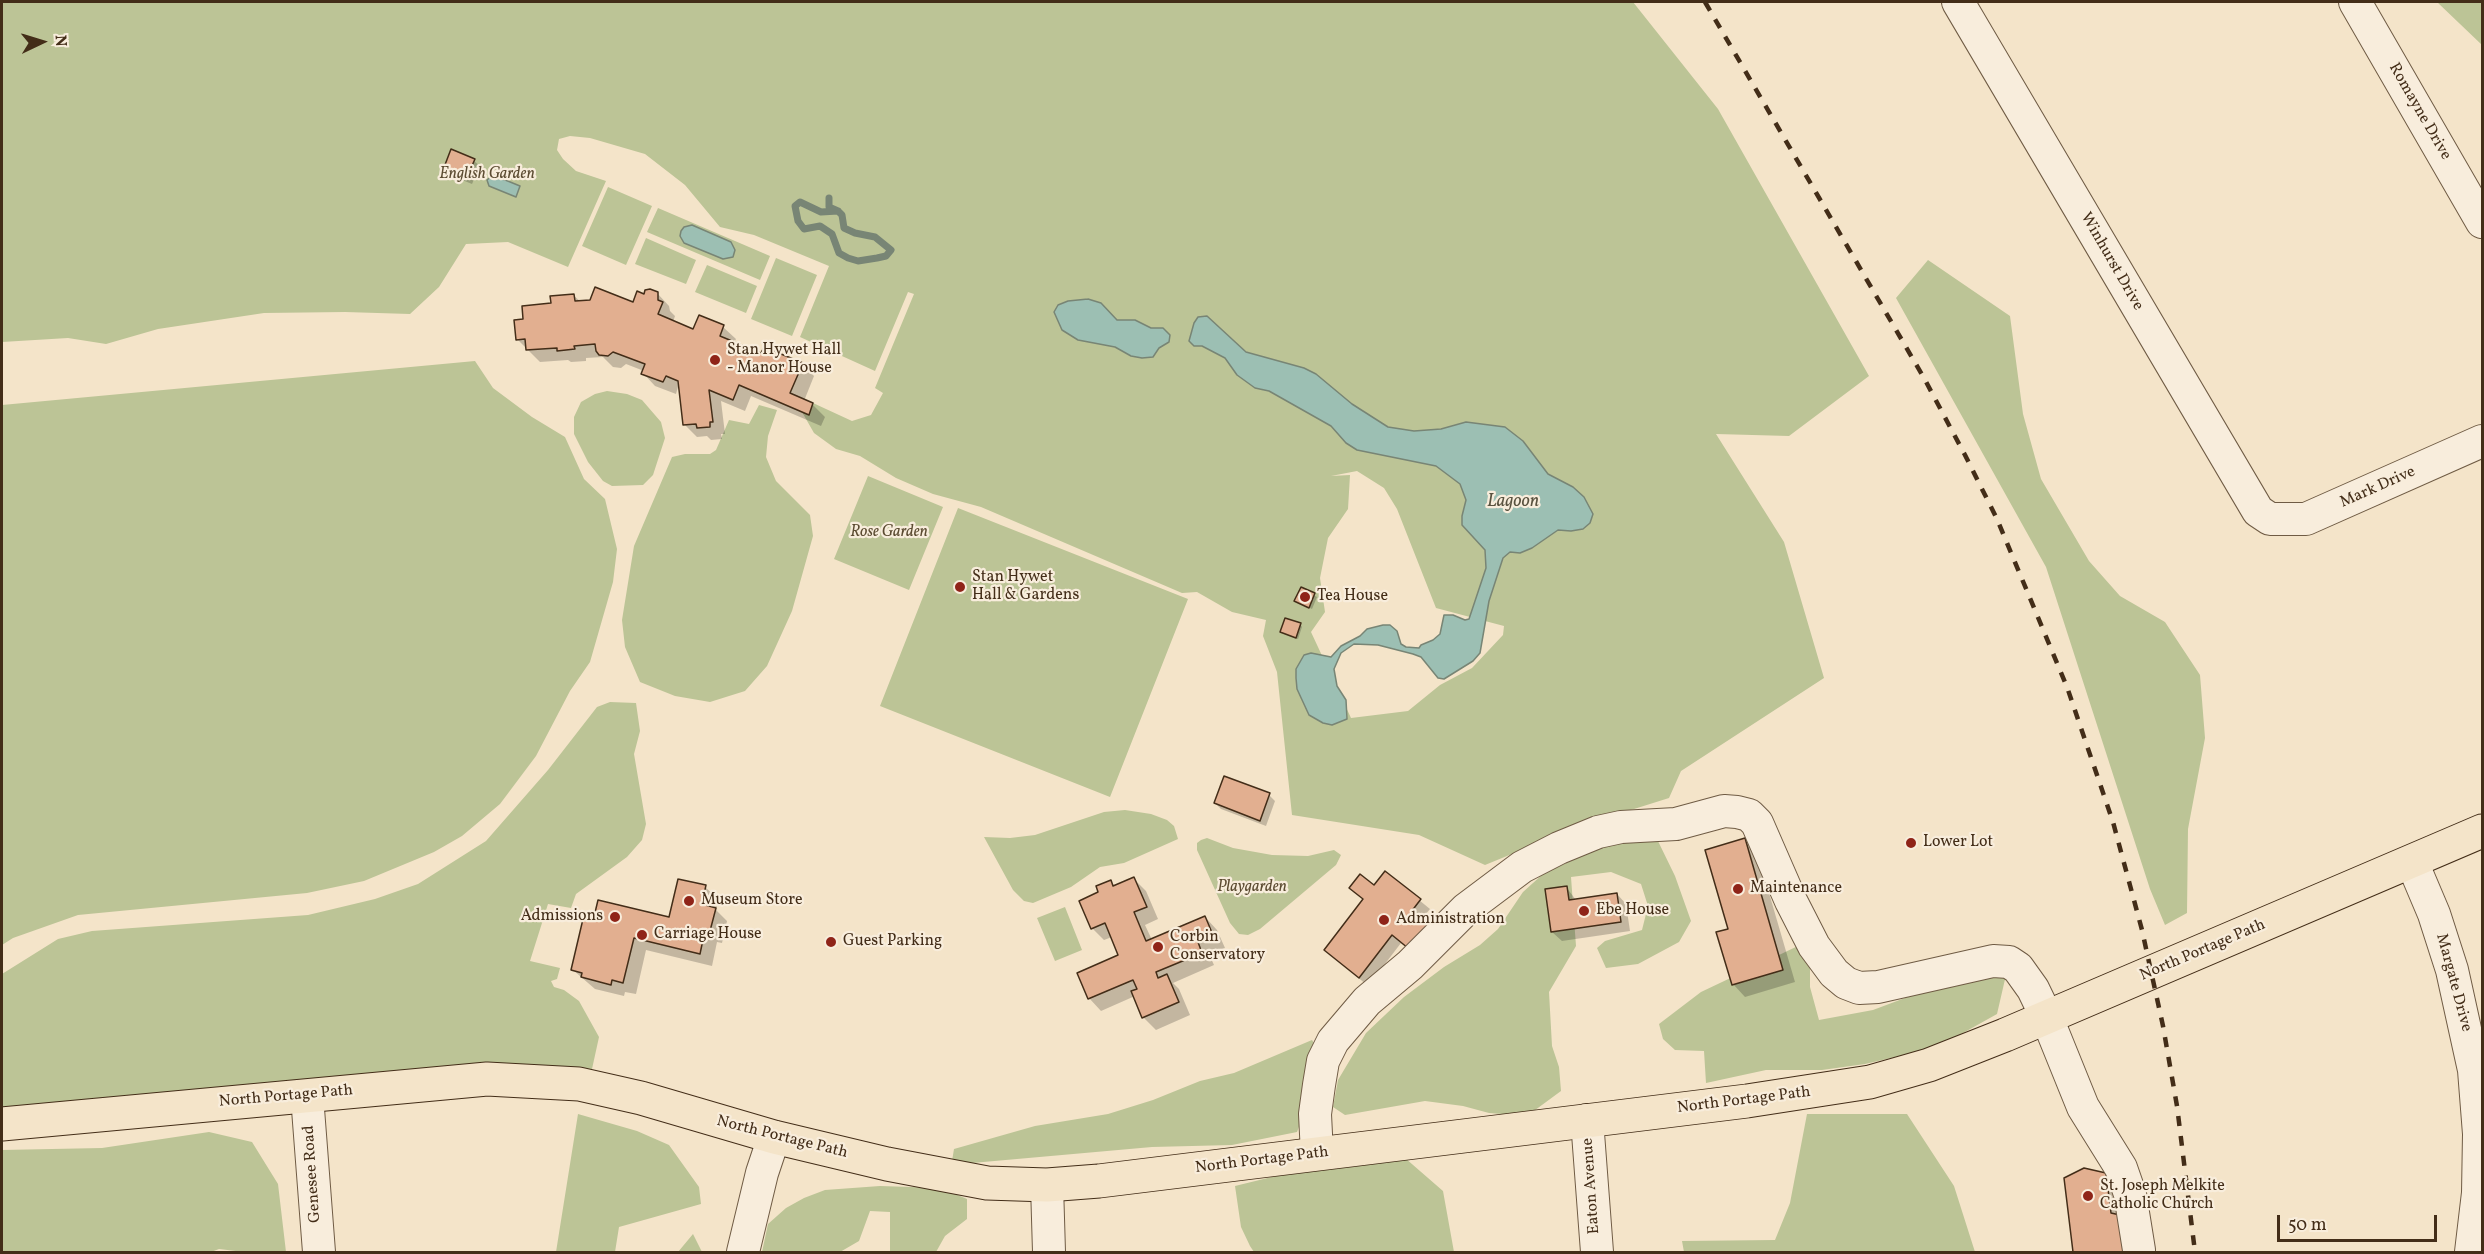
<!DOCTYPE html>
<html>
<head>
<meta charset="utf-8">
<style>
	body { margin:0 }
	#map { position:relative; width:2484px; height:1254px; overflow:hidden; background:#f4e4c9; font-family:Vollkorn,serif }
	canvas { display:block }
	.frame { position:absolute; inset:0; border:3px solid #432d18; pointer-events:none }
	.north { position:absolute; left:12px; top:12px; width:60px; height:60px; -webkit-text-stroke:4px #f8eddc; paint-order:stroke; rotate:86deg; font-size:16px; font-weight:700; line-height:24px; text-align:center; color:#432d18 }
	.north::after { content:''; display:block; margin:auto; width:21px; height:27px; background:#432d18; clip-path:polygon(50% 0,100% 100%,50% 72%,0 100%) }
	.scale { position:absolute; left:2277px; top:1215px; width:160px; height:27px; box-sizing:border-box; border:3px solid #432d18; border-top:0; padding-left:8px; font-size:18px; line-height:21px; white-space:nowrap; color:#432d18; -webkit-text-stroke:4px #f8eddc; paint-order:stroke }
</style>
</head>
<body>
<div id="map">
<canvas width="2484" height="1254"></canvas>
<div class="frame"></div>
<div class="north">N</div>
<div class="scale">50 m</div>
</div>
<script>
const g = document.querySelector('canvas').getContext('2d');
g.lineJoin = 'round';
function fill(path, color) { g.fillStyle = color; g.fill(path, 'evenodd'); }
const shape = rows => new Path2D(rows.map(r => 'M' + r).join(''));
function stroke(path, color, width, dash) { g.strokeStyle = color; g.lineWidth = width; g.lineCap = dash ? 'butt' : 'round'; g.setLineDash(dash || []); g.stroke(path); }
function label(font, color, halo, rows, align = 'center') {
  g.font = font + ' Vollkorn,serif'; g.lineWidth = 4.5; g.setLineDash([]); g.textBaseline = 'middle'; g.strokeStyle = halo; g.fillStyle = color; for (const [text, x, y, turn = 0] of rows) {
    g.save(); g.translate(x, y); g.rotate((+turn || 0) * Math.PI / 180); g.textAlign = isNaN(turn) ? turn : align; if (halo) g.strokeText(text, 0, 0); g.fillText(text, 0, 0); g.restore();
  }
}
fill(shape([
	[2,2,1633,2,1718,109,1869,376,1789,436,1716,434,1784,542,1824,678,1681,771,1669,798,1580,826,1485,865,1419,835,1292,815,1277,672,1263,636,1266,620,1232,612,1197,592,1182,593,981,507,933,494,896,478,860,456,836,449,814,433,802,412,809,414,813,403,852,421,871,415,883,393,875,388,914,294,908,292,875,371,800,337,829,266,754,235,720,227,685,185,645,154,590,138,570,136,559,139,557,150,563,159,576,171,606,181,568,267,508,242,466,244,439,287,410,314,345,312,264,313,158,329,106,344,68,338,2,342],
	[1357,471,1384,488,1397,509,1436,608,1504,626,1503,635,1472,668,1440,685,1408,711,1351,718,1311,632,1325,612,1320,578,1328,538,1348,509,1350,475,1331,476],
	[2437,2,2482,2,2482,45],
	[608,187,652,206,626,265,582,246],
	[658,208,770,256,760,280,647,232],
	[646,238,696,260,686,284,635,264],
	[776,258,817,275,792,336,751,319],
	[1928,260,2010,316,2023,414,2041,479,2089,561,2120,596,2165,622,2200,675,2205,738,2188,829,2187,913,2165,925,2150,889,2046,567,1896,298],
	[707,265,757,286,746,313,695,292],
	[475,361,493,388,532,417,565,437,584,479,605,499,617,549,613,582,590,662,570,691,536,756,500,804,462,836,434,852,364,881,307,893,78,915,13,938,2,945,2,405],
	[607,391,627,394,642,400,661,422,665,438,653,475,643,485,612,486,603,481,588,462,574,434,574,417,581,402,595,394],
	[759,405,777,410,768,436,766,457,776,481,810,515,813,536,792,611,767,666,745,691,710,702,675,696,640,682,625,647,622,620,634,546,672,457,685,454,710,454,716,450,729,420,749,424],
	[868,476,943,507,909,590,834,559],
	[958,508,1188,599,1110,797,880,706],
	[610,702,636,703,640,731,634,754,646,824,642,840,627,857,576,894,571,908,548,904,530,961,560,968,557,979,551,981,554,987,564,990,579,1001,599,1037,592,1069,543,1066,2,1108,2,974,58,939,92,931,308,915,375,899,418,884,486,841,548,770,597,707],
	[1125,810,1151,814,1167,820,1174,826,1178,839,1124,863,1100,867,1071,887,1033,903,1024,901,1013,890,984,837,1010,838,1035,835,1104,812],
	[1630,833,1656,837,1675,876,1691,921,1679,942,1638,964,1606,968,1597,948,1605,941,1642,930,1648,906,1641,884,1611,872,1571,877,1576,946,1549,992,1552,1046,1559,1067,1561,1091,1527,1116,1489,1113,1463,1106,1425,1101,1345,1115,1333,1107,1338,1080,1366,1033,1404,997,1444,967,1480,945,1498,929,1523,892,1543,874],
	[1207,838,1233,848,1272,855,1308,856,1334,850,1341,855,1336,865,1260,929,1248,935,1239,934,1230,923,1197,850,1197,843,1201,840],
	[1065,907,1082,950,1055,961,1037,918],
	[1800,945,1810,960,1810,987,1819,1020,1873,1010,1953,980,2006,975,1997,1014,1938,1047,1865,1064,1822,1070,1766,1070,1706,1083,1704,1051,1675,1050,1663,1039,1659,1024,1701,992],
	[1312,1040,1319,1051,1309,1100,1297,1132,1232,1145,1152,1147,972,1163,952,1161,954,1149,1035,1126,1108,1114,1153,1100,1200,1081,1234,1073],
	[578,1114,637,1131,669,1145,699,1187,701,1204,619,1227,615,1252,556,1252],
	[1807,1114,1907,1114,1954,1186,1975,1252,1684,1252,1682,1241,1775,1240,1790,1203],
	[209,1132,252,1142,278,1184,286,1252,244,1252,219,1249,211,1252,2,1252,2,1150,102,1148],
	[1405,1158,1443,1191,1454,1252,1254,1252,1250,1246,1241,1227,1235,1186,1284,1174],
	[880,1186,941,1188,967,1199,967,1219,945,1236,936,1252,890,1252,890,1212,870,1211,859,1241,840,1252,762,1252,768,1224,786,1208,804,1198,825,1190],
	[693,1234,702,1252,678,1252]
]), '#bcc496');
const water = shape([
	[493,175,520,186,516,197,489,186,487,180,493,175],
	[692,225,731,242,735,250,733,257,723,259,684,243,680,236,681,231,684,227,692,225],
	[1088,299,1101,303,1117,320,1135,320,1151,328,1163,328,1170,335,1169,342,1159,348,1153,357,1142,358,1131,356,1115,347,1078,340,1062,330,1054,312,1058,305,1068,301,1088,299],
	[1207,316,1246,352,1304,368,1316,374,1352,404,1388,427,1414,431,1441,429,1466,422,1505,427,1523,441,1548,474,1573,487,1584,497,1593,514,1590,523,1583,529,1571,531,1558,530,1532,548,1520,553,1510,552,1503,558,1489,601,1480,653,1473,661,1444,679,1438,678,1421,657,1413,654,1378,645,1354,644,1341,653,1334,669,1337,686,1346,700,1347,719,1332,725,1323,723,1309,715,1297,689,1296,678,1296,669,1304,655,1311,653,1331,657,1341,646,1360,636,1367,629,1383,625,1390,625,1397,631,1401,644,1406,647,1419,648,1421,645,1433,640,1440,634,1444,615,1453,615,1465,620,1469,619,1486,568,1485,550,1462,525,1462,516,1466,500,1460,484,1436,466,1357,450,1346,443,1331,426,1269,391,1255,388,1237,375,1225,358,1202,346,1194,346,1189,341,1194,323,1198,317,1207,316]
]);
fill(water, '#9cbfb3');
stroke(water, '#788575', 1.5);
fill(shape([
	[474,161,480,166,472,184,450,175,444,169],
	[657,293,669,306,670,311,675,316,673,322,694,331,723,327,736,339,734,343,762,355,802,364,814,376,804,401,812,404,825,417,821,426,751,396,745,411,721,401,725,434,721,434,722,439,711,440,707,436,697,437,685,425,681,388,678,387,676,394,655,386,643,373,644,371,626,364,621,368,613,367,603,357,586,358,586,361,571,362,568,360,540,362,517,339,525,321,573,295,581,302,634,304,645,296],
	[1301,589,1317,597,1312,609,1296,601],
	[1300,624,1302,627,1298,639,1282,632],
	[1269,795,1275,801,1266,826,1221,809,1215,803],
	[1745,840,1757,852,1795,982,1745,997,1733,984,1729,930],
	[1386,873,1430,909,1420,921,1424,961,1401,943,1368,986,1326,950,1364,900,1351,888,1374,887],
	[1134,879,1146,891,1158,919,1145,925,1152,940,1205,917,1217,930,1225,948,1209,954,1214,965,1173,983,1179,989,1190,1015,1156,1030,1143,1017,1135,996,1101,1011,1089,998,1120,956,1112,937,1104,940,1092,928,1100,893,1111,882,1115,886],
	[705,887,718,899,716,910,727,921,722,943,717,942,712,966,646,950,636,994,625,992,624,996,595,989,573,970,594,923,670,919],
	[1566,887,1576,900,1617,894,1626,904,1630,931,1562,941,1552,932],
	[2106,1174,2118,1187,2135,1252,2074,1252,2066,1179]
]), '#0003');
stroke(shape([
	[829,198,829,207,838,211,842,215,844,228,855,233,875,237,891,250,886,256,877,258,858,261,848,258,839,253,832,234,820,226,804,229,798,221,795,206,800,202,821,212,838,211]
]), '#788575', 7);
const building = shape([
	[451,149,475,159,466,179,443,170,451,149],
	[595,287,633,302,637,291,644,294,645,290,650,289,658,292,658,300,663,302,658,314,693,329,699,315,724,325,720,336,761,353,764,347,803,363,790,393,813,403,809,415,739,385,733,400,709,390,713,422,710,422,710,427,697,428,696,424,683,425,678,381,666,376,663,382,641,374,645,364,613,352,608,356,599,355,596,351,595,344,574,346,575,349,557,351,557,348,526,350,525,339,516,340,514,320,523,319,522,306,551,303,550,296,574,294,575,301,590,300,595,287],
	[1301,587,1315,593,1309,608,1294,601,1301,587],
	[1285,618,1301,623,1296,638,1280,632,1285,618],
	[1224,776,1270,793,1260,821,1214,803,1224,776],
	[1745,838,1783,970,1732,985,1716,932,1728,929,1705,850,1745,838],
	[1385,871,1421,899,1411,912,1433,929,1414,953,1392,935,1359,978,1324,950,1363,899,1349,888,1360,874,1374,885,1385,871],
	[1134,877,1147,907,1134,912,1146,941,1205,916,1213,935,1198,942,1202,953,1156,972,1158,978,1167,974,1179,1002,1142,1018,1131,991,1137,989,1133,980,1088,999,1077,973,1118,955,1105,923,1091,929,1079,901,1098,892,1096,886,1111,880,1113,886,1134,877],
	[678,879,706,885,702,904,716,908,710,931,705,930,700,954,634,938,623,983,612,980,611,985,581,977,582,973,571,970,583,919,593,921,598,900,669,917,678,879],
	[1567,886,1569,900,1617,893,1621,922,1551,932,1545,889,1567,886],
	[2084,1168,2106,1173,2111,1213,2120,1215,2124,1252,2073,1252,2064,1178,2084,1168]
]);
fill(building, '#e2af90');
stroke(building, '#432d18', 1.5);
const minor = shape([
	[1958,2,2258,511,2270,519,2306,519,2482,441],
	[2355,2,2482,222],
	[2412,862,2434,914,2452,970,2474,1070,2479,1134,2478,1193,2471,1252],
	[307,1096,319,1252],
	[1587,1120,1597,1252],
	[1317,1154,1315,1114,1319,1085,1323,1061,1333,1041,1367,1001,1410,965,1466,909,1522,867,1559,848,1598,832,1621,827,1676,824,1724,811,1737,812,1749,815,1757,823,1791,901,1814,946,1834,973,1846,983,1859,988,1878,987,1993,961,2009,962,2018,968,2033,989,2047,1018,2083,1107,2121,1168,2130,1194,2139,1250],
	[1047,1185,1049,1252],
	[743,1252,762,1173,774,1137]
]);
const major = shape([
	[2,1124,487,1079,579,1084,641,1098,774,1137,887,1164,987,1183,1047,1185,1099,1181,1747,1101,1870,1082,1929,1065,2005,1035,2482,831]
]);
stroke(minor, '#6f5b44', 34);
stroke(major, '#432d18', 35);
stroke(minor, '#f8eddc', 32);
stroke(major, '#f4e4c9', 33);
stroke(shape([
	[1705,2,1924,378,1965,455,1997,519,2067,687,2113,822,2142,930,2163,1026,2177,1106,2195,1252]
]), '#432d18', 4.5, [10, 10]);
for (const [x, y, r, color] of [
	[715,360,6,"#8f2418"],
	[960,587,6,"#8f2418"],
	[1305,597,6,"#8f2418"],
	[1911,843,6,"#8f2418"],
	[1738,889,6,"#8f2418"],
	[689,901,6,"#8f2418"],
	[1584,911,6,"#8f2418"],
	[615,917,6,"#8f2418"],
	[1384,920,6,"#8f2418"],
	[642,935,6,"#8f2418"],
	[831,942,6,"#8f2418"],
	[1158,947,6,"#8f2418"],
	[2088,1196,6,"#8f2418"]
]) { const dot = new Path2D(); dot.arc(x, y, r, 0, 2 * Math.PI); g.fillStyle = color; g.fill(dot); stroke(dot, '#f8eddc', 2); }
label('16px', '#432d18', '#f8eddc', [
	["Romayne Drive",2419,112,60],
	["Winhurst Drive",2111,262,60],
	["Mark Drive",2378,488,-24],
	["North Portage Path",2203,951,-23],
	["Margate Drive",2453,983,75],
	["North Portage Path",286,1097,-5],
	["North Portage Path",1744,1101,-7],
	["North Portage Path",782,1138,14],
	["North Portage Path",1262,1161,-7],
	["Genesee Road",313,1174,-94],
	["Eaton Avenue",1592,1186,-94]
]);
label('italic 16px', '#5b4b31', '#f8eddc', [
	["English Garden",487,175],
	["Rose Garden",889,533],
	["Playgarden",1252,888]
]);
label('16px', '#432d18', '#f8eddc', [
	["Stan Hywet Hall",727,351],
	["- Manor House",727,369],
	["Stan Hywet",972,578],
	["Hall & Gardens",972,596],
	["Tea House",1317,597],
	["Lower Lot",1923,843],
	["Maintenance",1750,889],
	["Museum Store",701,901],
	["Ebe House",1596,911],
	["Admissions",603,917,"right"],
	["Administration",1396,920],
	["Carriage House",654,935],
	["Corbin",1170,938],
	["Conservatory",1170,956],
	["Guest Parking",843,942],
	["St. Joseph Melkite",2100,1187],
	["Catholic Church",2100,1205]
], 'left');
label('italic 18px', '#59523f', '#f8eddc', [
	["Lagoon",1513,503]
]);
</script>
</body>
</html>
